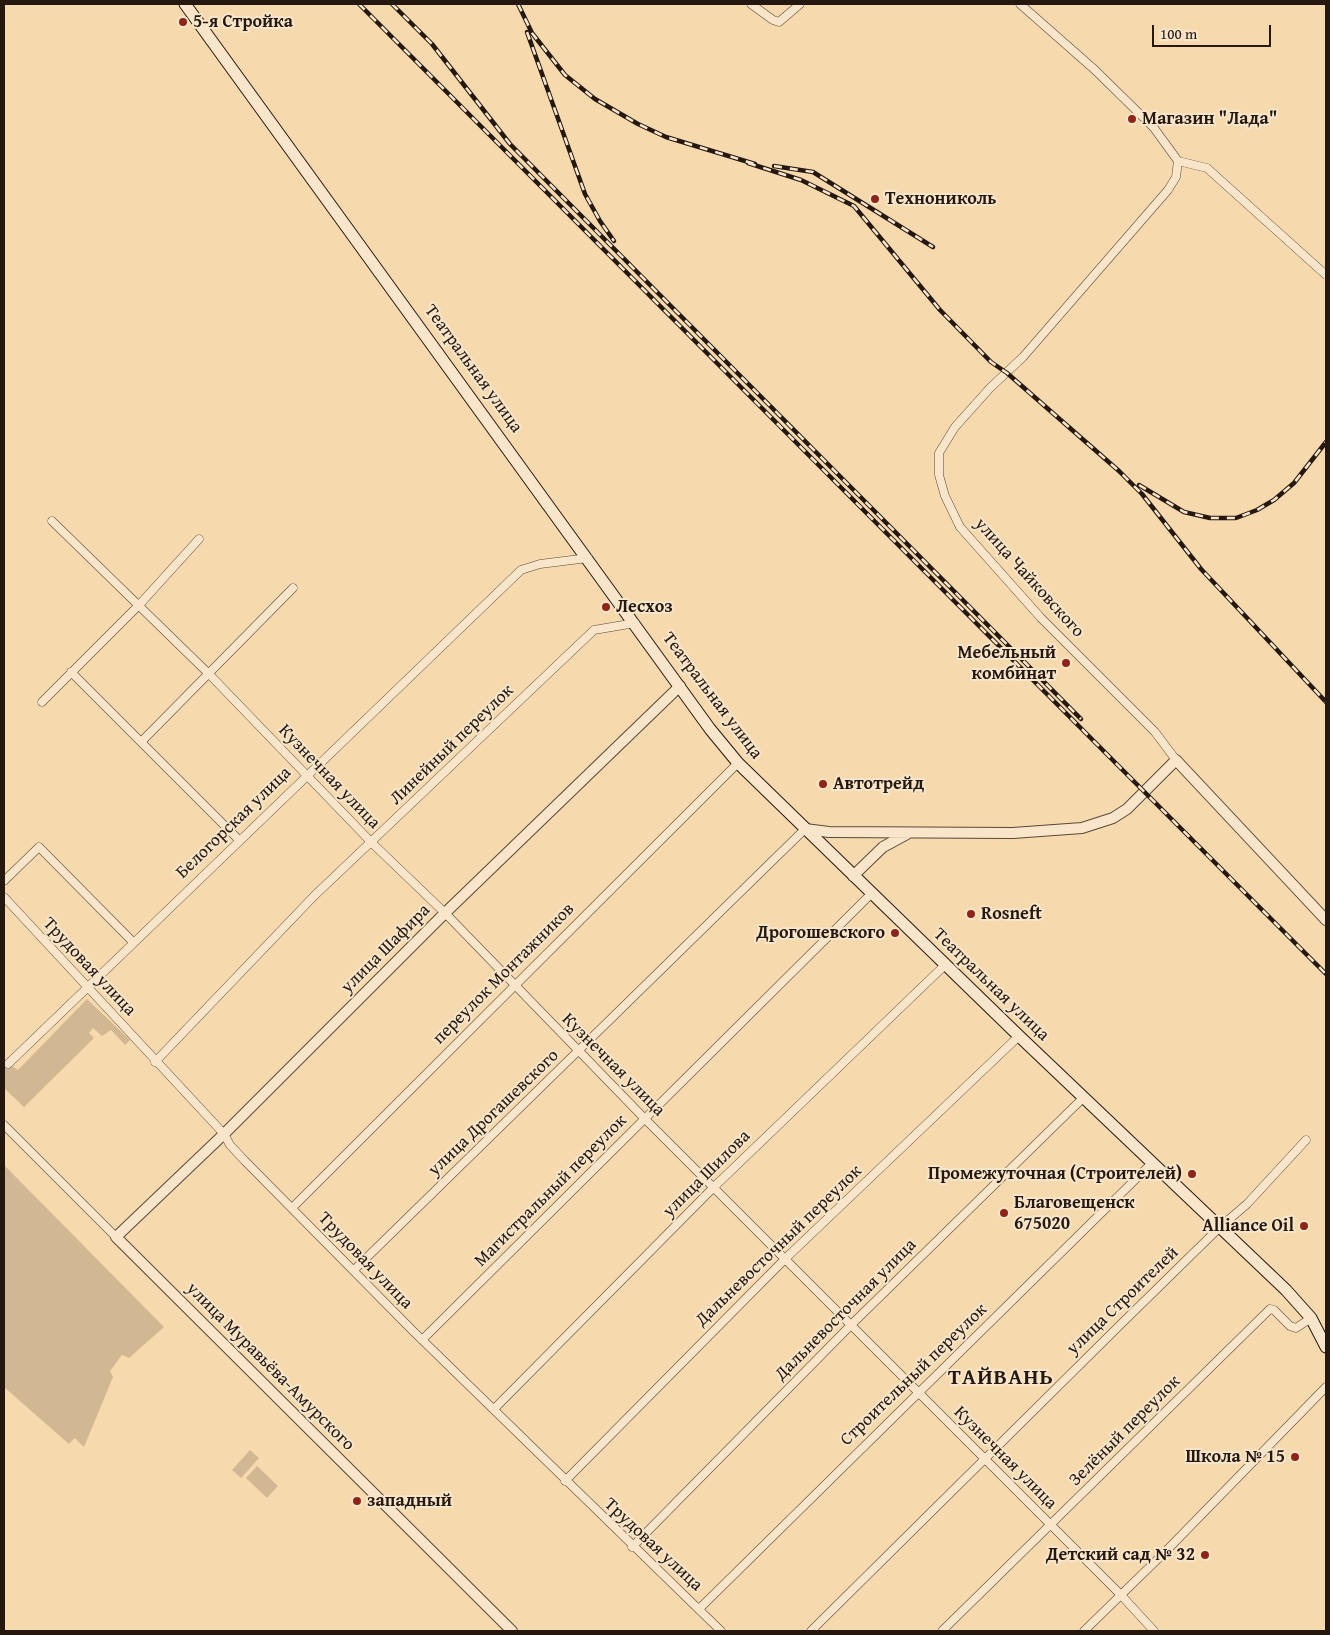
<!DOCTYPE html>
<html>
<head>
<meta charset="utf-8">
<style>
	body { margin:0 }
	#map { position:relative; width:1330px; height:1635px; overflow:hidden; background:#f6d9ad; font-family:"Gentium Book Plus",serif }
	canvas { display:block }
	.frame { position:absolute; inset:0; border:5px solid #241811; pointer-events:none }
	.scale { position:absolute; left:1152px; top:25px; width:119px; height:22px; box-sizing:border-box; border:2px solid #241811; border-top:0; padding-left:6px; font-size:15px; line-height:18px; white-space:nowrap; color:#241811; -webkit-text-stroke:4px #f9e6ca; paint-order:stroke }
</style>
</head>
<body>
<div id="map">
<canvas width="1330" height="1635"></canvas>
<div class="frame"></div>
<div class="scale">100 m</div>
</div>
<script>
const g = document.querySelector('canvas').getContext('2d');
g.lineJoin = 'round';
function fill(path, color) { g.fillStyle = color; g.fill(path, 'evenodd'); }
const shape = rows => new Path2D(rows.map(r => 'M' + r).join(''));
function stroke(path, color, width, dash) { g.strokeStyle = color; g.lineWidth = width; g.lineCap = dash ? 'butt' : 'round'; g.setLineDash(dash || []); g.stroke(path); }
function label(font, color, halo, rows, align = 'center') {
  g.font = font + ' "Gentium Book Plus",serif'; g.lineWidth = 4; g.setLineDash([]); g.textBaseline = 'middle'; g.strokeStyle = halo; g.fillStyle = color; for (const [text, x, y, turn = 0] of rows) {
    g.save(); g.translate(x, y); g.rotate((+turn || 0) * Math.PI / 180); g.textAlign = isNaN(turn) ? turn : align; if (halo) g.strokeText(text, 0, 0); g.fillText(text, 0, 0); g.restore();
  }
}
fill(shape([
	[87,999,130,1040,125,1045,111,1030,102,1036,93,1028,89,1033,94,1038,24,1107,4,1088,4,1061,18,1070],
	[4,1165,164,1327,129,1358,122,1355,110,1371,113,1377,84,1447,75,1438,69,1444,4,1387],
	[250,1450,259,1458,241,1478,232,1470],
	[257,1466,278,1486,267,1498,246,1478]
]), '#d2b892');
const minor = shape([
	[751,4,773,20,779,22,800,4],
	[1020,4,1095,70,1154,128,1178,161],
	[1178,161,1207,168,1326,275],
	[52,521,209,674,372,843,445,913,645,1119,1121,1595,1154,1631],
	[71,672,239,840],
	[42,702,140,604,199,539],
	[141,742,293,588],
	[1176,760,1155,732,1041,618,960,527,945,496,939,475,939,453,955,427,990,388,1023,357,1168,190,1176,177,1178,161],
	[4,881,39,847,133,942],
	[4,897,224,1134,230,1145,245,1161,412,1330,721,1631],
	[155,1062,314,896,594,630,635,623],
	[8,1064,521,570,540,564,588,558],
	[4,1125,116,1237],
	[292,1208,738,763],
	[354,1270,805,829],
	[422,1340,871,894],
	[494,1409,714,1187,945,965],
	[565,1481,786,1258,1019,1036],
	[632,1547,852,1324,1083,1098],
	[699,1609,1152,1163],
	[811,1631,1119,1326,1219,1228,1247,1204,1306,1140],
	[942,1631,1270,1309,1274,1310,1290,1326,1296,1328,1311,1318],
	[1084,1631,1167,1550,1326,1387]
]);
const tertiary = shape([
	[805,829,829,832,1013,833,1082,828,1113,818,1127,809,1176,760,1326,920],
	[853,876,883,847,907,834],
	[512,1631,116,1237,224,1134,445,913,680,686]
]);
const secondary = shape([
	[185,4,710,729,738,763,1019,1036,1286,1290,1311,1318,1326,1347]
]);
stroke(minor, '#584838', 9);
stroke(tertiary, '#584838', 12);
stroke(secondary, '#241811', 13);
stroke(minor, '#f9e6ca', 8);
stroke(tertiary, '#f9e6ca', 10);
stroke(secondary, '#f9e6ca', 11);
const rail = shape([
	[359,4,1326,974],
	[392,4,432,44,510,144,1081,719],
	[518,4,532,33,565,75,595,99,638,124,666,137,755,164],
	[527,32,585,194,600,221,614,241],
	[748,163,801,180,854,206,940,310,991,362,1007,373,1119,471,1142,494,1201,569,1326,702],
	[774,166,813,172,933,247],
	[1139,485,1184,512,1210,518,1236,518,1257,510,1274,500,1294,483,1326,442]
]);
stroke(rail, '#241811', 4.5);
stroke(rail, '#f9e6ca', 2.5, [8]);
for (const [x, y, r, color] of [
	[183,22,5,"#8f2418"],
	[1132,119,5,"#8f2418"],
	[875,199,5,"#8f2418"],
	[606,607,5,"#8f2418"],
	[1066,663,5,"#8f2418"],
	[823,784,5,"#8f2418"],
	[971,914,5,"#8f2418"],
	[895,933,5,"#8f2418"],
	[1192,1174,5,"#8f2418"],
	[1004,1213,5,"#8f2418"],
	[1304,1226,5,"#8f2418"],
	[1295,1457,5,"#8f2418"],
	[357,1501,5,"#8f2418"],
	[1205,1555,5,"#8f2418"]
]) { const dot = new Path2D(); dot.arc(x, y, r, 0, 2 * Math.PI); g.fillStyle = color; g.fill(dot); stroke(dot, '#f9e6ca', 2); }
label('bold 18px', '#241811', '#f9e6ca', [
	["5-я Стройка",193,22],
	["Магазин \"Лада\"",1142,119],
	["Технониколь",885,199],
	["Лесхоз",616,607],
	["Мебельный",1056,653,"right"],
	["комбинат",1056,674,"right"],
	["Автотрейд",833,784],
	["Rosneft",981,914],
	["Дрогошевского",885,933,"right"],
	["Промежуточная (Строителей)",1182,1174,"right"],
	["Благовещенск",1014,1203],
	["675020",1014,1224],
	["Alliance Oil",1294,1226,"right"],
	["Школа № 15",1285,1457,"right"],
	["западный",367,1501],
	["Детский сад № 32",1195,1555,"right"]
], 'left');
label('18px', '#241811', '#f9e6ca', [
	["Театральная улица",473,369,54],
	["улица Чайковского",1029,578,48],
	["Театральная улица",712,696,53],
	["Линейный переулок",452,745,-44],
	["Кузнечная улица",329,777,46],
	["Белогорская улица",234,823,-44],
	["улица Шафира",386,949,-45],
	["Трудовая улица",89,967,47],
	["переулок Монтажников",504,974,-45],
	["Театральная улица",991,985,44],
	["Кузнечная улица",613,1065,45],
	["улица Дрогашевского",494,1113,-44],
	["улица Шилова",707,1174,-45],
	["Магистральный переулок",551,1191,-45],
	["Дальневосточный переулок",779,1246,-44],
	["Трудовая улица",365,1261,46],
	["улица Строителей",1123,1301,-44],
	["Дальневосточная улица",846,1310,-45],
	["улица Муравьёва-Амурского",270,1367,45],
	["Строительный переулок",914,1375,-44],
	["Зелёный переулок",1125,1431,-45],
	["Кузнечная улица",1005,1458,45],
	["Трудовая улица",653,1545,43]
]);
g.letterSpacing = '1px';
label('bold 22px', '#241811', '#f9e6ca', [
	["ТАЙВАНЬ",1001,1378]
]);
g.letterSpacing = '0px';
</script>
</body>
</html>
